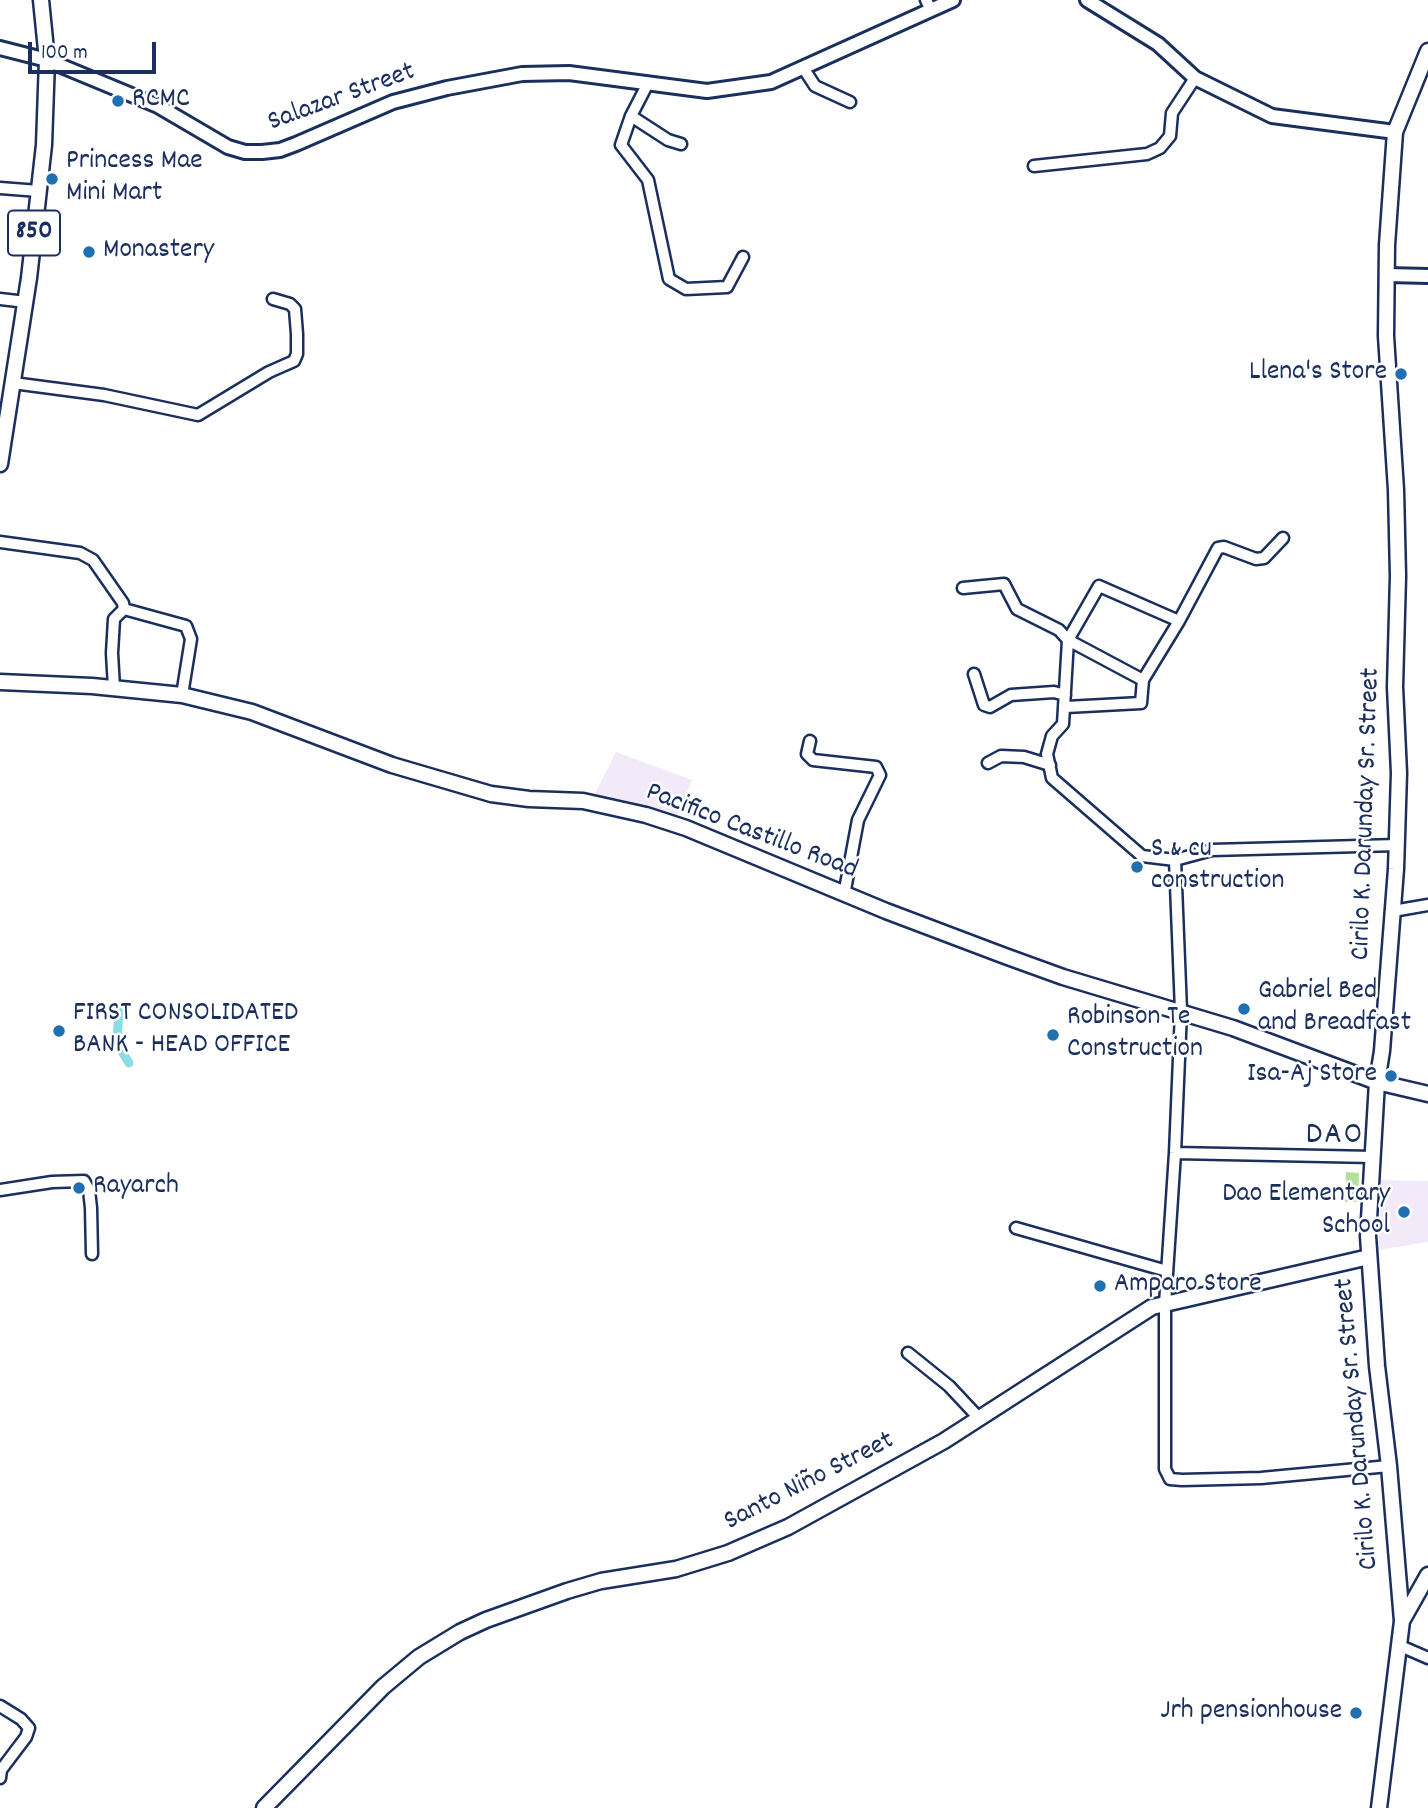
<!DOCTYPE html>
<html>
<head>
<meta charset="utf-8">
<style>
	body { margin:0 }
	#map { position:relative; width:1428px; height:1808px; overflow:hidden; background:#fff; font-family:Dekko,sans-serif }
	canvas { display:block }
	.scale { position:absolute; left:28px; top:42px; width:128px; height:32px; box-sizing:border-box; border:4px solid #1b2f5e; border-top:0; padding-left:9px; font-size:21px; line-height:24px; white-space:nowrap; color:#1b2f5e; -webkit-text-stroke:5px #fff; paint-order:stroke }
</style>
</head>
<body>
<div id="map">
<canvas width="1428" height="1808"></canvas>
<div class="scale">100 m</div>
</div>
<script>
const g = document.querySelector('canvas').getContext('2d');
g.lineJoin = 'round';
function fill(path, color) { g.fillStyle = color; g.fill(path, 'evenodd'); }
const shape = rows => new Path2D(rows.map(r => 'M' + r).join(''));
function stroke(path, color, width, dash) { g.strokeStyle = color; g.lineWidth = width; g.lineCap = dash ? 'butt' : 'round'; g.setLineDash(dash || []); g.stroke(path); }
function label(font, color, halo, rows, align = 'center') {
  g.font = font + ' Dekko,sans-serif'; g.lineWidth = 5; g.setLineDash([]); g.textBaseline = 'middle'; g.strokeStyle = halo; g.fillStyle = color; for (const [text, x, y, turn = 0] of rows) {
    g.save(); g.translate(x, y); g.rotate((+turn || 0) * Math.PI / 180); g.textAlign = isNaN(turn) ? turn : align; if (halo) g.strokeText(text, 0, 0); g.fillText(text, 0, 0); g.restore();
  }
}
fill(shape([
	[616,752,692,780,676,818,593,797],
	[1381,1180,1428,1181,1428,1242,1378,1250]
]), '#f2eaf8');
fill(shape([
	[1346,1172,1359,1173,1358,1202,1345,1202]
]), '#b4e09d');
stroke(shape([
	[119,1006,117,1043,129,1063]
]), '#8bdce4', 9);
const minor = shape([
	[926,0,931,10],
	[804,69,815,86,850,102],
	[647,85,631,116,621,145,648,180,669,279,686,289,727,287,743,257],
	[631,116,668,140,681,144],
	[1034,166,1147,154,1160,148,1170,136,1172,113,1195,78],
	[0,188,39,191],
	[0,299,26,302],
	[13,383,104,395,198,415,269,372,294,361,297,354,297,334,295,309,290,304,273,299],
	[0,542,80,553,93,560,123,603,124,609],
	[963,588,1004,584,1017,609,1059,630,1068,640,1063,724,1052,736,1047,754,1052,778,1142,856,1175,860,1212,850,1397,845],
	[1179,621,1099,586,1068,640,1143,680,1179,621,1218,548,1224,547,1256,559,1264,558,1283,538],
	[974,674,984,705,990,707,1011,695,1054,692,1065,695],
	[114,688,112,653,114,619,124,609,186,626,191,639,182,695],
	[1066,707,1141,703,1143,680],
	[810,741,807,754,813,760,876,767,880,775,858,820,844,895],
	[988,763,1001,756,1024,757,1050,765],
	[1175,860,1181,1011,1175,1153,1165,1304,1165,1469,1170,1479,1182,1480,1261,1478,1389,1466],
	[1393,911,1428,905],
	[1175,1153,1373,1157],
	[0,1190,52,1182,84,1181,89,1190,91,1208,92,1254],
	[1016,1228,1167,1271],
	[908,1353,949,1386,979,1418],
	[1398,1645,1428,1658],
	[0,1706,21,1719,29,1728,26,1737,1,1770,0,1778]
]);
const tertiary = shape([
	[1087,0,1158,44,1195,78,1272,116,1395,132],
	[0,48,47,60,158,106,228,147,245,152,262,152,280,150,296,144,393,102,447,88,522,74,569,73,707,91,771,82,953,0],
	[1387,275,1428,276]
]);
const secondary = shape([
	[0,682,92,686,182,695,252,712,392,765,491,794,529,799,583,801,646,815,686,828,886,911,1005,956,1063,977,1233,1028,1377,1082,1428,1094],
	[1402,1621,1389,1466,1377,1366,1368,1236,1377,1082,1382,1051,1396,869,1399,773,1395,687,1398,576,1396,490,1386,336,1387,245,1395,132,1428,51],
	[264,1808,383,1687,419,1657,460,1632,486,1620,567,1591,601,1581,676,1569,728,1553,788,1527,944,1441,1152,1307,1369,1257],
	[1379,1808,1402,1621,1428,1575]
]);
const primary = shape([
	[0,464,29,278,44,145,47,60,41,0]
]);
stroke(minor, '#1b2f5e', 15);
stroke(tertiary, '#1b2f5e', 18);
stroke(secondary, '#1b2f5e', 19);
stroke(primary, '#1b2f5e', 19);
stroke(minor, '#fff', 10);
stroke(tertiary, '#fff', 12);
stroke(secondary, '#fff', 14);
stroke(primary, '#fff', 14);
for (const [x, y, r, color] of [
	[118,101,7,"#1f6fb2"],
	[52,179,7,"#1f6fb2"],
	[89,252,7,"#1f6fb2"],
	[1401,374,7,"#1f6fb2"],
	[1137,867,7,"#1f6fb2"],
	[1244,1009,7,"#1f6fb2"],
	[59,1031,7,"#1f6fb2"],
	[1053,1035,7,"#1f6fb2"],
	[1391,1076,7,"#1f6fb2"],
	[79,1188,7,"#1f6fb2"],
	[1404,1212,7,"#1f6fb2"],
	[1100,1286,7,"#1f6fb2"],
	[1356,1713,7,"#1f6fb2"]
]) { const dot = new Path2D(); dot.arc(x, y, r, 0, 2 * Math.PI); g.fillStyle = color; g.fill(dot); stroke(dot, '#fff', 2.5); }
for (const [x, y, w] of [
	[34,233,52]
]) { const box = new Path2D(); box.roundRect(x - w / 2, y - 22.5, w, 45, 5); g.fillStyle = '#fff'; g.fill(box); stroke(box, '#1b2f5e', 2); }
label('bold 26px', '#1b2f5e', null, [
	["850",34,233]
]);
label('28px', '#1b2f5e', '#fff', [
	["Salazar Street",342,99,-20],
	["Cirilo K. Darunday Sr. Street",1368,814,-88],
	["Pacifico Castillo Road",751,833,21],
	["Cirilo K. Darunday Sr. Street",1359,1424,-95],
	["Santo Niño Street",810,1483,-27]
]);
label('28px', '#1b2f5e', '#fff', [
	["RCMC",132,101],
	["Princess Mae",66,163],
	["Mini Mart",66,195],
	["Monastery",103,252],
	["Llena's Store",1387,374,"right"],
	["S & cu",1151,851],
	["construction",1151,883],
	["Gabriel Bed",1258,993],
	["and Breadfast",1258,1025],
	["FIRST CONSOLIDATED",73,1015],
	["BANK - HEAD OFFICE",73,1047],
	["Robinson Te",1067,1019],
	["Construction",1067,1051],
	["Isa-Aj Store",1377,1076,"right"],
	["Rayarch",93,1188],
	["Dao Elementary",1390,1196,"right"],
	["School",1390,1228,"right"],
	["Amparo Store",1114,1286],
	["Jrh pensionhouse",1342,1713,"right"]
], 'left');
g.letterSpacing = '2px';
label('32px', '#1b2f5e', '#fff', [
	["DAO",1335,1138]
]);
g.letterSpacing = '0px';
</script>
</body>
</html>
